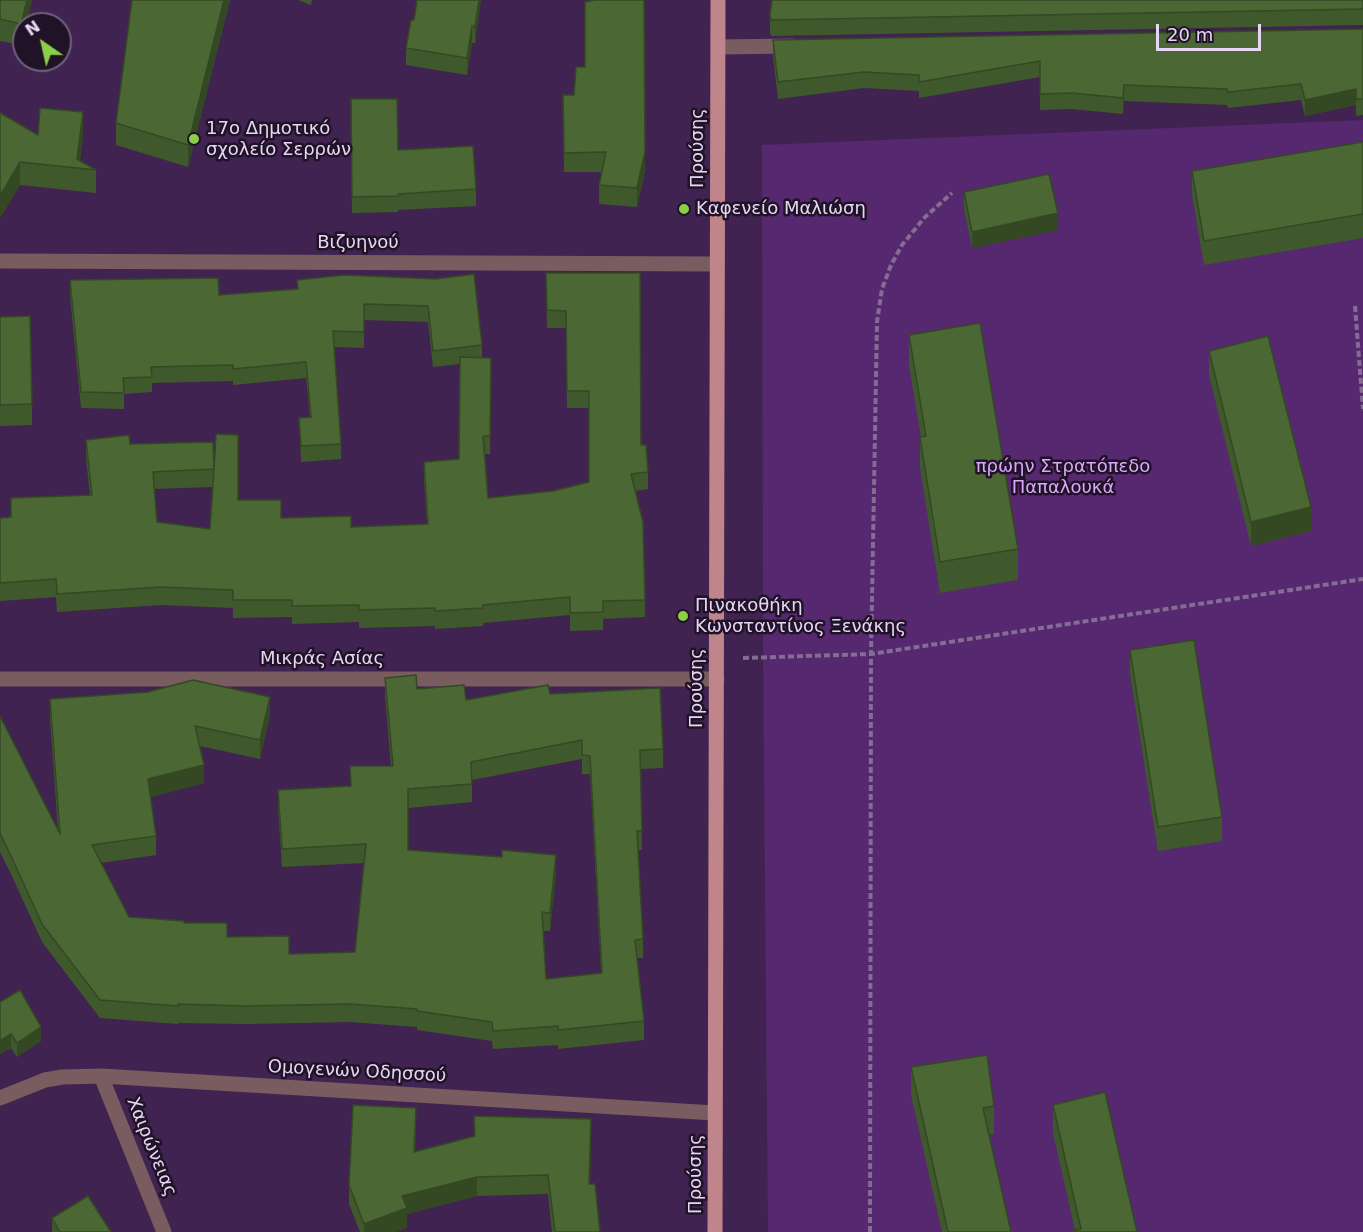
<!DOCTYPE html>
<html>
<head>
<meta charset="utf-8">
<style>
	body { margin:0 }
	#map { position:relative; width:1363px; height:1232px; overflow:hidden; background:#402350; font-family:"DejaVu Sans",sans-serif }
	canvas { display:block }
	.north { position:absolute; left:12px; top:12px; width:60px; height:60px; box-sizing:border-box; background:#201327; border:2px solid #706179; border-radius:50%; rotate:326deg; font-size:16px; font-weight:700; line-height:24px; text-align:center; color:#e7d6f3 }
	.north::after { content:''; display:block; margin:auto; width:21px; height:27px; background:#8bce47; clip-path:polygon(50% 0,100% 100%,50% 72%,0 100%) }
	.scale { position:absolute; left:1156px; top:24px; width:105px; height:27px; box-sizing:border-box; border:3px solid #e7d6f3; border-top:0; padding-left:8px; font-size:18px; line-height:21px; white-space:nowrap; color:#e7d6f3; -webkit-text-stroke:4px #201327; paint-order:stroke }
</style>
</head>
<body>
<div id="map">
<canvas width="1363" height="1232"></canvas>
<div class="north">N</div>
<div class="scale">20 m</div>
</div>
<script>
const g = document.querySelector('canvas').getContext('2d');
g.lineJoin = 'round';
function fill(path, color) { g.fillStyle = color; g.fill(path, 'evenodd'); }
const shape = rows => new Path2D(rows.map(r => 'M' + r).join(''));
function stroke(path, color, width, dash) { g.strokeStyle = color; g.lineWidth = width; g.lineCap = dash ? 'butt' : 'round'; g.setLineDash(dash || []); g.stroke(path); }
function label(font, color, halo, rows, align = 'center') {
  g.font = font + ' "DejaVu Sans",sans-serif'; g.lineWidth = 5; g.setLineDash([]); g.textBaseline = 'middle'; g.strokeStyle = halo; g.fillStyle = color; for (const [text, x, y, turn = 0] of rows) {
    g.save(); g.translate(x, y); g.rotate((+turn || 0) * Math.PI / 180); g.textAlign = isNaN(turn) ? turn : align; if (halo) g.strokeText(text, 0, 0); g.fillText(text, 0, 0); g.restore();
  }
}
fill(shape([
	[1363,120,1363,1232,768,1232,763,647,762,145]
]), '#56286f');
stroke(shape([
	[1355,306,1363,409],
	[743,658,871,654,1363,579],
	[870,1232,871,654,877,322,882,289,891,265,902,245,925,217,952,193]
]), '#846c92', 4, [6, 3]);
stroke(shape([
	[718,47,793,46],
	[0,261,716,264],
	[0,679,717,679],
	[101,1076,164,1232],
	[0,1098,45,1080,62,1077,101,1076,715,1113]
]), '#795c5f', 15);
stroke(shape([
	[715,1232,718,0]
]), '#bf858b', 15);
fill(shape([
	[0,0,32,0,26,24,24,24,24,33,21,45,0,41],
	[132,0,230,0,188,167,116,145,116,123],
	[298,0,312,0,311,5],
	[481,0,475,43,472,43,467,75,406,65,406,48,414,20],
	[591,0,644,0,645,171,637,207,599,204,599,185,602,172,564,172,563,95,574,95,585,67],
	[1363,0,1363,25,771,36,770,32,770,15],
	[1363,29,1363,115,1356,116,1356,105,1305,116,1301,100,1228,108,1227,105,1124,101,1123,114,1072,109,1040,110,1040,77,919,98,919,91,864,88,778,99,773,56,773,40],
	[351,99,398,150,476,189,476,206,398,210,398,212,352,213],
	[0,113,38,135,83,135,80,160,96,170,96,193,20,185,0,218],
	[1363,142,1363,238,1204,265,1192,195,1192,171],
	[964,192,1058,230,972,248,964,209],
	[546,273,641,445,648,472,648,489,635,491,645,600,645,617,603,619,603,630,570,631,570,615,483,623,483,626,435,629,435,626,359,628,359,622,292,624,292,617,233,618,233,608,161,605,57,612,56,597,0,601,0,518,11,517,11,498,90,495,86,458,86,440,130,444,214,469,238,500,281,518,351,527,427,524,424,480,424,462,459,459,460,364,433,367,428,322,364,320,364,348,334,347,341,444,341,459,301,462,299,418,310,417,306,378,233,385,233,381,152,383,152,392,124,394,124,409,81,408,70,296,70,280,219,295,297,289,297,280,436,279,482,345,482,358,491,358,490,454,485,454,488,498,553,491,589,482,589,408,567,408,566,328,547,328],
	[213,487,210,529,157,522,154,489],
	[0,317,32,404,32,425,0,426],
	[909,335,1018,549,1018,580,940,593,920,467,920,437,921,437,909,365],
	[1209,351,1311,531,1251,546,1209,375],
	[1130,650,1222,817,1222,841,1158,851,1130,674],
	[385,678,417,689,466,700,550,694,663,749,663,768,641,769,642,850,638,850,643,939,643,958,637,958,644,1021,644,1040,558,1049,558,1045,493,1049,492,1041,417,1030,417,1027,350,1022,246,1024,178,1023,178,1024,100,1018,42,942,11,874,0,852,0,716,58,831,50,718,50,699,270,716,260,759,200,746,204,783,151,797,156,836,156,855,101,863,129,917,184,923,227,937,289,954,355,952,364,863,282,867,278,808,278,790,350,786,391,766,385,696],
	[582,759,582,774,590,774,601,973,546,979,543,931,550,931,556,874,408,850,408,808,472,802,472,780],
	[0,1002,41,1041,17,1057,11,1048,0,1054],
	[911,1067,994,1106,994,1134,989,1135,1011,1232,942,1232,911,1095],
	[1053,1105,1137,1232,1075,1230,1053,1133],
	[474,1116,591,1138,590,1184,600,1232,552,1232,548,1194,477,1196,407,1214,407,1228,395,1232,360,1232,349,1204,349,1185,416,1127,415,1151,474,1137],
	[52,1218,111,1232,52,1232]
]), '#40592c');
fill(shape([
	[27,0,32,0,26,24,24,24,24,33,21,45,21,24],
	[224,0,230,0,188,167,188,145],
	[479,0,481,0,475,43,475,27],
	[472,26,472,43,467,75,467,58],
	[1124,85,1124,101,1123,114,1123,98],
	[1356,89,1356,105,1305,116,1305,100],
	[83,112,83,135,79,168,77,159],
	[645,152,645,171,637,207,637,188],
	[20,162,20,185,0,218,0,196],
	[1058,213,1058,230,972,248,972,232],
	[1311,507,1311,531,1251,546,1251,522],
	[270,697,270,716,260,759,260,740],
	[204,765,204,783,148,798,148,779],
	[556,855,556,874,550,931,550,913],
	[41,1027,41,1041,17,1057,17,1043],
	[11,1034,11,1048,0,1054,0,1041],
	[416,1108,416,1127,414,1171,414,1152],
	[477,1177,477,1196,407,1214,407,1228,395,1232,364,1232,364,1224,402,1196]
]), '#344824');
const building = shape([
	[0,0,27,0,21,24,0,19,0,0],
	[132,0,224,0,188,145,116,123,132,0],
	[417,0,479,0,475,27,472,26,467,58,406,48,411,20,414,20,417,0],
	[595,0,644,0,645,152,637,188,599,185,606,152,564,153,563,95,574,95,576,67,585,67,585,2,595,0],
	[772,0,1363,0,1363,9,771,20,770,15,772,0],
	[1363,29,1363,99,1356,99,1356,89,1305,100,1301,84,1228,92,1227,89,1124,85,1123,98,1072,93,1040,94,1040,61,919,82,919,75,864,72,778,82,773,40,1363,29],
	[351,99,397,99,398,150,473,146,476,189,398,194,398,196,352,197,351,99],
	[40,108,83,112,77,159,96,170,20,162,0,196,0,113,38,135,40,108],
	[1363,142,1363,214,1204,241,1192,171,1363,142],
	[1049,174,1058,213,972,232,964,192,1049,174],
	[546,273,640,273,641,445,646,445,648,472,631,474,643,522,645,600,603,601,603,612,570,613,570,597,483,605,483,608,435,611,435,608,359,610,359,605,292,606,292,600,233,600,233,590,161,587,57,594,56,579,0,583,0,518,11,517,11,498,92,495,86,440,129,435,130,444,213,442,214,469,216,434,238,435,238,500,281,500,281,518,351,516,351,527,428,524,424,462,459,459,460,357,491,358,490,436,483,436,488,498,553,491,589,482,589,391,567,391,566,311,547,310,546,273],
	[214,469,210,529,157,522,153,472,214,469],
	[474,274,482,345,433,351,428,306,364,304,364,332,333,331,341,444,301,446,299,418,311,417,306,362,233,369,233,365,151,367,152,377,123,378,124,393,81,392,70,280,218,278,219,295,298,289,297,280,344,275,436,279,474,274],
	[30,316,32,404,0,405,0,317,30,316],
	[980,323,1018,549,940,562,920,437,926,436,909,335,980,323],
	[1268,336,1311,507,1251,522,1209,351,1268,336],
	[1194,640,1222,817,1158,827,1130,650,1194,640],
	[416,675,417,689,464,685,466,700,548,685,550,694,660,688,663,749,640,750,642,831,637,831,643,939,635,940,644,1021,558,1030,558,1026,493,1031,492,1022,417,1011,417,1009,350,1004,246,1006,178,1004,178,1006,100,1000,42,924,11,856,0,833,0,716,60,834,50,699,148,692,193,680,270,697,260,740,195,726,204,765,148,779,156,836,92,845,129,917,184,921,184,923,227,923,227,937,289,936,289,954,355,952,366,844,282,849,278,790,351,786,350,766,393,766,385,678,416,675],
	[582,740,582,755,590,756,602,973,546,979,542,912,550,913,556,855,502,850,502,857,408,850,408,789,472,784,471,762,582,740],
	[20,990,41,1027,17,1043,11,1034,0,1041,0,1002,20,990],
	[987,1055,994,1106,983,1108,1011,1232,948,1232,911,1067,987,1055],
	[1105,1092,1137,1232,1068,1232,1081,1229,1053,1105,1105,1092],
	[353,1105,416,1108,414,1152,475,1136,474,1116,591,1119,589,1184,595,1184,600,1232,555,1232,548,1175,477,1177,402,1196,407,1208,364,1224,349,1185,353,1105],
	[88,1196,111,1232,60,1232,52,1218,88,1196]
]);
fill(building, '#4b6733');
stroke(building, '#344824', 1.5);
for (const [x, y, r, color] of [
	[194,139,6,"#8bce47"],
	[684,209,6,"#8bce47"],
	[683,616,6,"#8bce47"]
]) { const dot = new Path2D(); dot.arc(x, y, r, 0, 2 * Math.PI); g.fillStyle = color; g.fill(dot); stroke(dot, '#201327', 2); }
label('18px', '#e7d6f3', '#201327', [
	["17ο Δημοτικό",206,129],
	["σχολείο Σερρών",206,150],
	["Καφενείο Μαλιώση",696,209],
	["Πινακοθήκη",695,606],
	["Κωνσταντίνος Ξενάκης",695,627]
], 'left');
label('18px', '#e7d6f3', '#201327', [
	["Προύσης",698,148,-90],
	["Βιζυηνού",358,243],
	["Μικράς Ασίας",322,659],
	["Προύσης",697,688,-90],
	["Ομογενών Οδησσού",357,1072,3],
	["Χαιρώνειας",151,1147,68],
	["Προύσης",696,1174,-90]
]);
label('18px', '#daa7fa', '#201327', [
	["πρώην Στρατόπεδο",1063,467],
	["Παπαλουκά",1063,488]
]);
</script>
</body>
</html>
